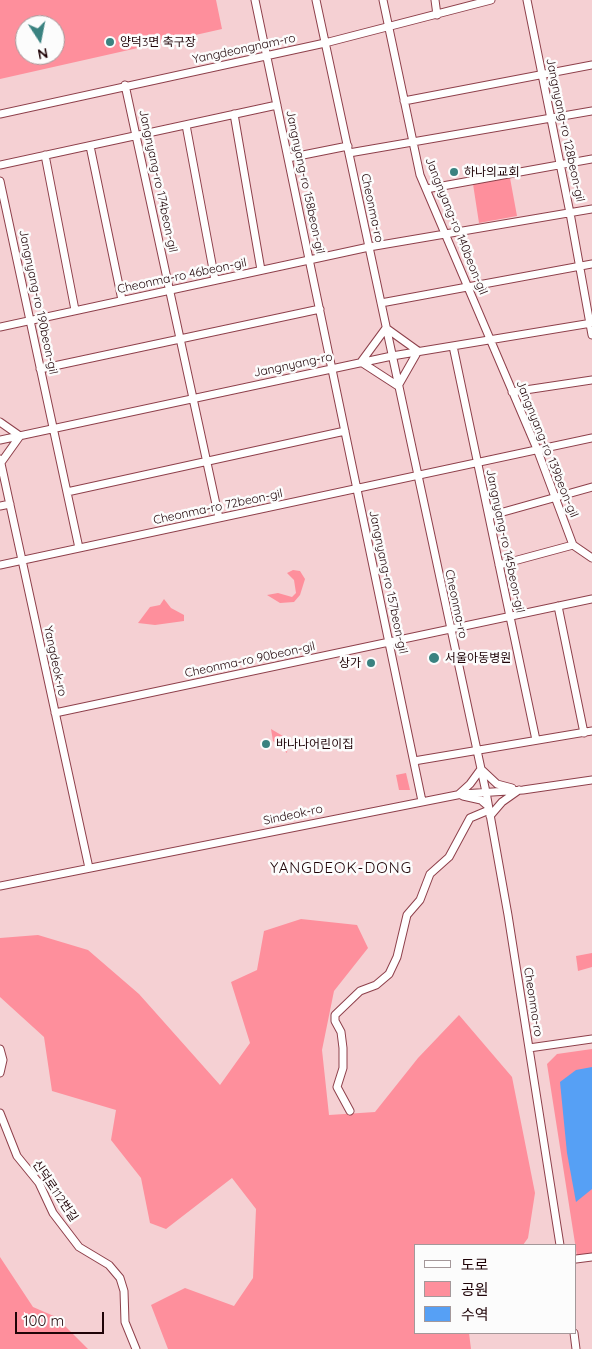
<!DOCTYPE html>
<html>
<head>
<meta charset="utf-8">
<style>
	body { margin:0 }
	#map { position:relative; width:592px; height:1349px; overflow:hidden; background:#f5d0d3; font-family:Quicksand,"Noto Sans KR",sans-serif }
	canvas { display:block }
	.legend { position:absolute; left:414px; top:1244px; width:162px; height:90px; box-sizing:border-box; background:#fcfcfc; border:1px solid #a4989a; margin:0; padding:6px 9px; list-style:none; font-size:15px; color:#1f0307 }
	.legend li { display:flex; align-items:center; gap:10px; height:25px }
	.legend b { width:25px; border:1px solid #a4989a }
	.north { position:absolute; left:15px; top:15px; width:50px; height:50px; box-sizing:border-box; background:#fcfcfc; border:1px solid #a4989a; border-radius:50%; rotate:169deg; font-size:14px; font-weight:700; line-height:20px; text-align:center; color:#1f0307 }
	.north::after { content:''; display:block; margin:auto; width:18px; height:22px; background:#3a8280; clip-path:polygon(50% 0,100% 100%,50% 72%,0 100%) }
	.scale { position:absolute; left:15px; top:1312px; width:89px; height:22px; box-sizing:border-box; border:2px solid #1f0307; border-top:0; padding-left:6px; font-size:15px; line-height:18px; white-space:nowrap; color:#1f0307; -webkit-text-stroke:4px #fcfcfc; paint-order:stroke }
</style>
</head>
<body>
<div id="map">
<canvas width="592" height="1349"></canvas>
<ul class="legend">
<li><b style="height:6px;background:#fff"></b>도로</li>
<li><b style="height:14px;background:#fe8f9c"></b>공원</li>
<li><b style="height:14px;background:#56a0f5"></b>수역</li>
</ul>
<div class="north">N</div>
<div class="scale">100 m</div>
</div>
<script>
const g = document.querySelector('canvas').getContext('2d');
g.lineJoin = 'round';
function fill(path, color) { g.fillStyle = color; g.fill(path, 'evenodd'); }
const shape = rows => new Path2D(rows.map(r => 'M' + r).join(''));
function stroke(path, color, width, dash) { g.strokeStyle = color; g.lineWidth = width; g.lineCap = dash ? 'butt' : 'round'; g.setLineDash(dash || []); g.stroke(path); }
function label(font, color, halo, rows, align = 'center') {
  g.font = font + ' Quicksand,"Noto Sans KR",sans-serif'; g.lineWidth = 5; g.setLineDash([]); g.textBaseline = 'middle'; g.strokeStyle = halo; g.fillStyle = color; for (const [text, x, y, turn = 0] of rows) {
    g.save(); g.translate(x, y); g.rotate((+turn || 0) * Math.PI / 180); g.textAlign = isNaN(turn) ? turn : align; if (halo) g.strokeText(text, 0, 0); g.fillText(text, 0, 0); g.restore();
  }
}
fill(shape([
	[0,0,216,0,222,29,0,79],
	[25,25,55,25,55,55,25,55],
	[510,178,517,216,479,223,473,184],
	[293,570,300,571,305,579,300,595,294,602,280,603,267,595,278,593,292,597,296,593,294,580,287,573],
	[164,599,171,608,184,615,184,621,155,625,138,623,150,607,160,605],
	[271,729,288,739,287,753,273,741],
	[406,773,410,790,399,790,396,775],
	[301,919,357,925,368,948,334,991,322,1050,329,1115,375,1112,418,1058,459,1015,512,1077,535,1193,528,1238,523,1245,416,1245,416,1333,469,1333,471,1349,168,1349,151,1305,185,1288,234,1306,253,1278,256,1209,232,1178,166,1229,150,1223,141,1178,111,1140,116,1110,52,1091,44,1037,0,997,0,938,38,935,88,950,139,994,220,1085,250,1043,231,982,257,970,264,931],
	[592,953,592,967,578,971,576,956],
	[592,1049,592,1253,577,1256,547,1064,557,1054],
	[0,1257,33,1307,56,1317,88,1349,0,1349]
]), '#fe8f9c');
fill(shape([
	[592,1067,592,1189,576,1202,567,1153,560,1082,576,1070]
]), '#56a0f5');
const minor = shape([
	[255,0,422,801],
	[316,0,486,792,508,915,560,1245],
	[383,0,420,175,537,449,573,545,592,558],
	[435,0,437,15],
	[527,0,570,213,592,335],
	[125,85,219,518],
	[404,101,592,65],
	[0,114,325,43,491,0],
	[234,114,261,270],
	[186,125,215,280],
	[90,146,122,300],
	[349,153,592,111],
	[45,155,75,310],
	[288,158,348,146],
	[0,165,277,105],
	[0,181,79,548],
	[426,189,592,159],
	[381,303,592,264],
	[0,327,369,247,592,209],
	[386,328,418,351],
	[453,346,536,740],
	[361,362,398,386],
	[361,362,386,328],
	[40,369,320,309],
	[398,386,418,351],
	[512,392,592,380],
	[0,422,20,436,0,464],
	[0,440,392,356,592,323],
	[0,459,89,868],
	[67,492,345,431],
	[0,506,10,504],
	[489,516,592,487],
	[0,565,592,438],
	[499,565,573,545],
	[558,606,584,733],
	[55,713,592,599],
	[414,761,592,731],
	[459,794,470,784,481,769,497,784,512,788],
	[463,796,481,800,488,806],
	[490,816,502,802,519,790],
	[0,886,462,794,523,790,592,780],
	[529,1048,592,1039],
	[0,1049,3,1060,0,1073],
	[350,1111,337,1087,343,1068,343,1048,341,1032,335,1021,335,1015,360,991,376,985,389,974,397,957,407,915,420,900,430,874,449,857,470,818,489,810],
	[0,1113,17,1156,39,1183,53,1213,79,1247,109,1265,120,1278,124,1291,125,1322,136,1349],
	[576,1259,592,1257],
	[574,1333,576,1349]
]);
stroke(minor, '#8e404b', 9);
stroke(minor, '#fff', 7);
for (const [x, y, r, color] of [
	[110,42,5,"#3a8280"],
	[454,172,5,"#3a8280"],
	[434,658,6,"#3a8280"],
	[371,663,5,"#3a8280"],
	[266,744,5,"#3a8280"]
]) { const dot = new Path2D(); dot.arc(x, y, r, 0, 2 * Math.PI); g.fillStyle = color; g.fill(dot); stroke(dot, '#fcfcfc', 2); }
label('12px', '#1f0307', '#fcfcfc', [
	["양덕3면 축구장",120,42],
	["하나의교회",464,172],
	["서울아동병원",445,658],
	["상가",361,663,"right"],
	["바나나어린이집",276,744]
], 'left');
label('12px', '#1f0307', '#fcfcfc', [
	["Yangdeongnam-ro",244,49,-12],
	["Jangnyang-ro 128beon-gil",565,130,78],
	["Jangnyang-ro 174beon-gil",158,181,78],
	["Jangnyang-ro 158beon-gil",305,182,78],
	["Cheonma-ro",372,208,78],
	["Jangnyang-ro 140beon-gil",456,226,68],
	["Cheonma-ro 46beon-gil",182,276,-12],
	["Jangnyang-ro 190beon-gil",38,302,78],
	["Jangnyang-ro",293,365,-12],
	["Jangnyang-ro 139beon-gil",547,449,68],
	["Cheonma-ro 72beon-gil",218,507,-12],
	["Jangnyang-ro 145beon-gil",505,541,78],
	["Jangnyang-ro 157beon-gil",388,582,78],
	["Cheonma-ro",456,604,78],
	["Cheonma-ro 90beon-gil",250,660,-12],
	["Yangdeok-ro",55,661,78],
	["Sindeok-ro",293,815,-12],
	["Cheonma-ro",533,1002,81],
	["신덕로112번길",55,1191,56]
]);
g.letterSpacing = '1px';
label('15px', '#1f0307', '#fcfcfc', [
	["YANGDEOK-DONG",341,868]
]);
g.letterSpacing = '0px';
</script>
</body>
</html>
